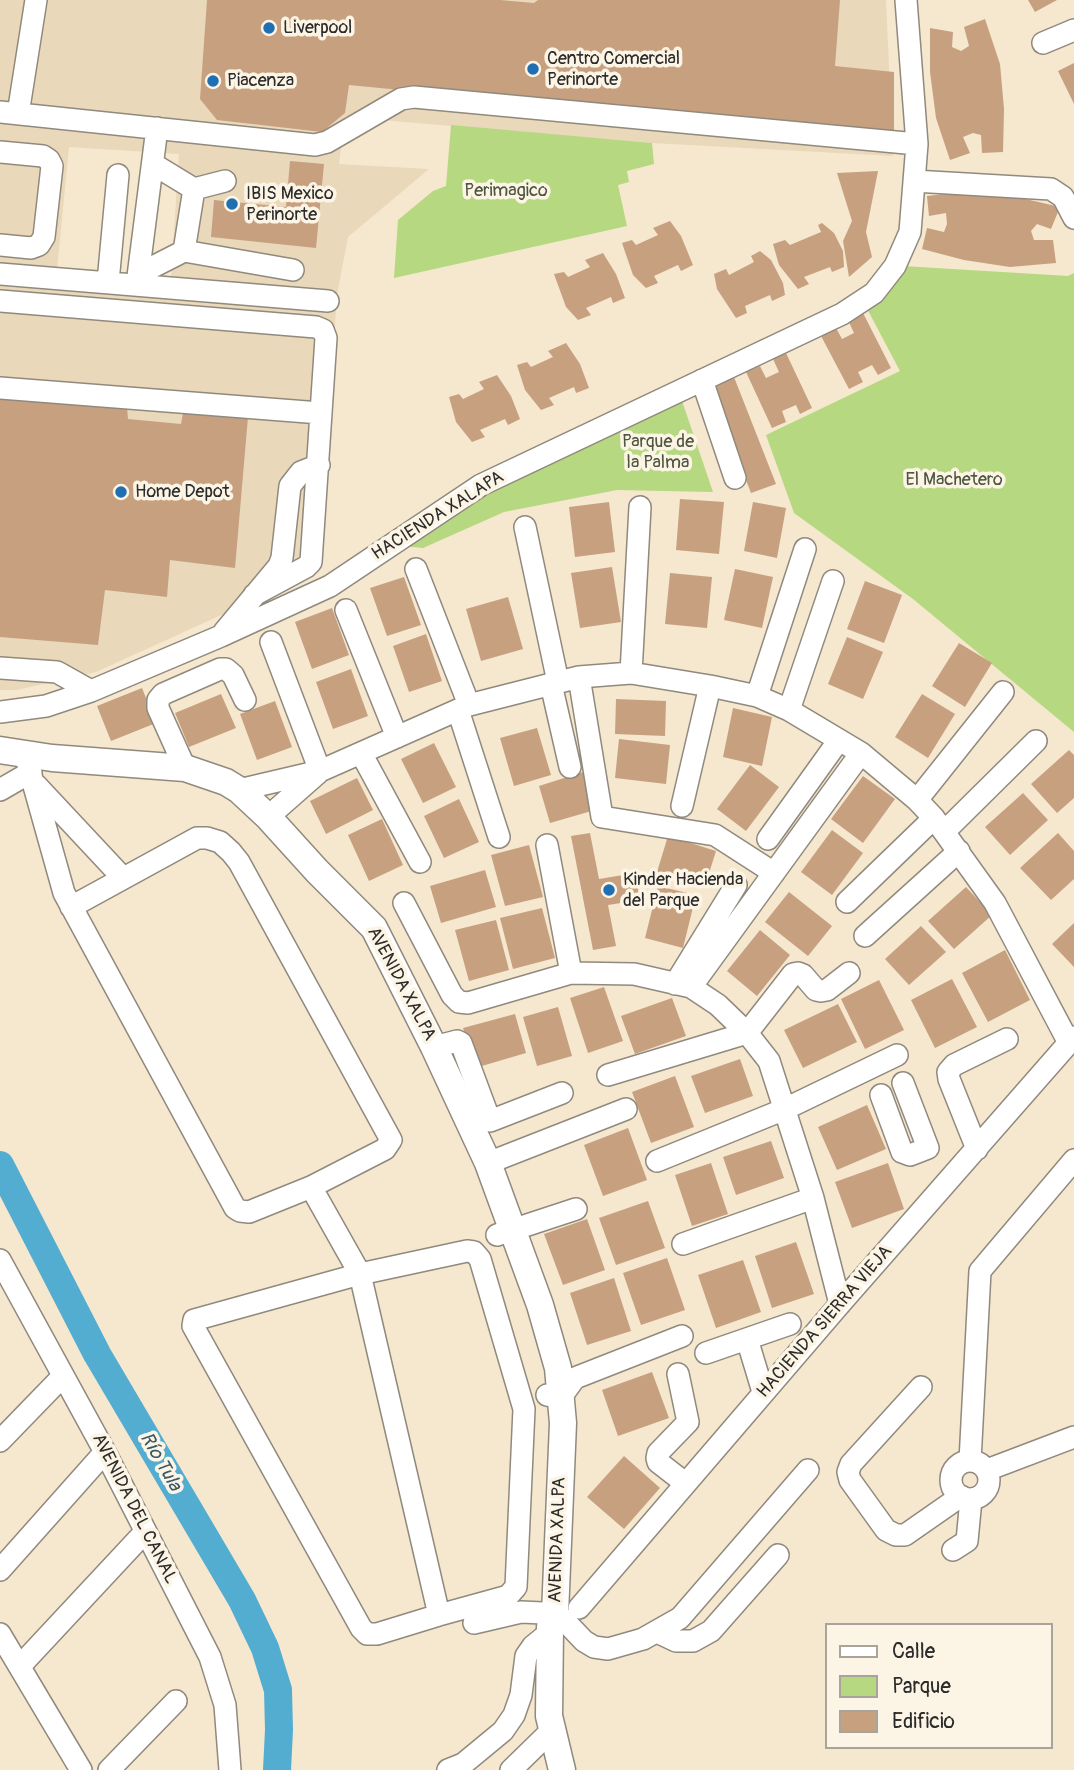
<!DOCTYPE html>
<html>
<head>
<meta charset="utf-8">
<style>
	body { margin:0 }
	#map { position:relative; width:1074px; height:1770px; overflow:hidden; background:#f6e7cf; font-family:Pangolin,sans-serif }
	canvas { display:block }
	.legend { position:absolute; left:825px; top:1623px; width:228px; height:126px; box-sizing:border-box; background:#fcf5e5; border:2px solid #a8a49b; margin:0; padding:9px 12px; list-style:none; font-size:21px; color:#2b2b2b }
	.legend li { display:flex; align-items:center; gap:14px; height:35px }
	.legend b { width:35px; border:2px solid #a8a49b }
</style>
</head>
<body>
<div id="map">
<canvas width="1074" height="1770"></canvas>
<ul class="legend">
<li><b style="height:9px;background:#fff"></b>Calle</li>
<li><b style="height:19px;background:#b5d880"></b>Parque</li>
<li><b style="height:19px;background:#c7a080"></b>Edificio</li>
</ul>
</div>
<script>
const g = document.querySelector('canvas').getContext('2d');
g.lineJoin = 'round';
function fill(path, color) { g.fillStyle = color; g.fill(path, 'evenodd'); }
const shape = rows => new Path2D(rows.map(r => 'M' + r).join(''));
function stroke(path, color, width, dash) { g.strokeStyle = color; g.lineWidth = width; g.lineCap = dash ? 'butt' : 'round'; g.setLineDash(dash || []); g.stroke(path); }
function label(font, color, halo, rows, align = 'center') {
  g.font = font + ' Pangolin,sans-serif'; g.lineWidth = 7; g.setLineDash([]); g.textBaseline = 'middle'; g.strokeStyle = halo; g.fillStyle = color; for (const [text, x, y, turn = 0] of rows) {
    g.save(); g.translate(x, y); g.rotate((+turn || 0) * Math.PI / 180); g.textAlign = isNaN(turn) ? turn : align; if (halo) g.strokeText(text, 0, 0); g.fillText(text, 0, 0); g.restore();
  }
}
fill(shape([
	[0,0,886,0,893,156,652,143,345,117,339,164,429,169,348,237,337,295,318,571,96,672,17,690,0,690],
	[69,147,179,154,171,279,57,270]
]), '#ead8ba');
fill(shape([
	[451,125,652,143,654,164,627,171,629,182,618,185,627,226,394,278,398,220,433,191,446,186],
	[903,266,1068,276,1074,273,1074,732,913,599,794,513,766,435,900,371,864,303],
	[681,398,713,492,617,490,504,512,423,548,401,546,494,486]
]), '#b5d880');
stroke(shape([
	[0,1165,97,1354,242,1600,265,1648,278,1690,279,1730,277,1770]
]), '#53add1', 28);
fill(shape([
	[207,0,500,0,534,3,538,0,840,0,835,66,894,72,894,138,349,85,345,113,322,132,217,120,200,99],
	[1028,0,1057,0,1035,12],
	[985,19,1000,64,1004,109,1003,152,982,153,981,135,973,133,963,137,970,153,950,160,936,118,930,72,930,28,953,32,952,47,961,51,969,46,964,27],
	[1074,63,1074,104,1058,71],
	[290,161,324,164,316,248,211,237,214,200,286,207],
	[878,171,866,232,872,257,849,277,843,241,852,221,837,173],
	[971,191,1017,197,1060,207,1051,229,1037,224,1031,231,1034,240,1053,240,1056,263,1010,267,964,260,922,249,927,228,944,232,947,224,946,213,929,216,927,196],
	[670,221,681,236,693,265,681,271,678,265,654,276,658,283,646,288,633,275,622,243,632,240,636,245,658,235,653,228],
	[822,223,834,233,843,251,844,267,832,272,830,267,804,277,809,284,798,289,779,265,773,244,785,240,790,245,821,232,818,225],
	[760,251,771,260,783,283,785,295,772,301,770,295,745,306,747,313,736,318,717,289,714,274,726,269,729,275,754,262,751,256],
	[603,253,616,274,625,298,613,303,611,297,586,308,591,315,578,320,566,307,554,274,564,272,568,277,590,267,585,260],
	[863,313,891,368,878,375,872,365,858,372,863,382,849,389,820,334,835,326,842,339,854,333,848,320],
	[566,343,580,364,589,388,576,393,574,387,549,398,554,405,541,410,525,390,517,365,527,362,531,367,553,357,548,351],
	[786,353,812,408,800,414,796,405,782,411,786,422,772,428,746,372,760,366,766,378,779,372,773,359],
	[497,375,511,396,520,419,508,425,505,419,480,430,485,437,472,442,456,422,449,397,459,394,463,399,484,389,479,382],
	[734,377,776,484,751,493,710,386],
	[0,395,127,406,128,419,181,424,183,413,248,417,235,568,170,560,167,597,105,590,98,645,0,637],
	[680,499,724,502,719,554,676,550],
	[609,502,615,552,575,557,569,507],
	[753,502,786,508,777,558,744,551],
	[612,567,621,622,580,628,571,573],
	[735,569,773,577,762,628,724,620],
	[670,573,712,577,707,628,665,624],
	[404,577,421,625,387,636,370,588],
	[865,581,902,595,884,643,847,629],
	[508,597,523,649,481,661,466,609],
	[332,608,349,655,312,669,295,622],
	[426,634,442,681,409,692,393,646],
	[847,637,883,652,863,699,828,684],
	[959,643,992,663,965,707,932,686],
	[351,669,368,716,333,729,316,682],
	[142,688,156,723,111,741,97,706],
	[221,694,236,728,189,747,175,713],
	[922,694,955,714,928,758,895,737],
	[616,699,666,701,665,736,615,734],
	[275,701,292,747,257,760,240,714],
	[733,708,772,717,762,766,723,757],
	[537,728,551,775,514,786,500,738],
	[619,739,670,745,666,784,615,778],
	[434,743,456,787,423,803,401,759],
	[1069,750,1074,755,1074,798,1057,813,1031,784],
	[750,765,779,787,746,831,717,809],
	[583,772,595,810,550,823,539,786],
	[863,776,895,799,863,843,831,819],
	[357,778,373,810,326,834,310,801],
	[1023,793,1048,820,1010,855,985,827],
	[459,799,479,842,444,858,424,816],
	[382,819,403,865,369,881,348,835],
	[832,830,863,853,832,895,801,872],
	[590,833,599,879,635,873,640,900,608,905,616,946,593,950,571,836],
	[1058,833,1074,851,1074,879,1051,900,1020,868],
	[668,836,716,851,705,886,657,872],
	[529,845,543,897,505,906,491,855],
	[485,870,496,907,441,923,430,886],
	[658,886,696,895,683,948,645,938],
	[966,887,992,915,954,949,928,921],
	[789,892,832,926,808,956,765,922],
	[542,908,555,958,513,969,500,918],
	[496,920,509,970,469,981,455,930],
	[1074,923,1074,967,1052,944],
	[921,926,946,952,909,985,885,959],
	[760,930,790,955,757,996,727,971],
	[1005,950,1030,1000,988,1022,962,973],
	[952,979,977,1027,935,1048,911,1000],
	[879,980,904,1030,865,1049,841,999],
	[604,987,623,1041,588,1053,570,998],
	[672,998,686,1036,635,1054,621,1016],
	[838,1004,857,1042,803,1068,784,1030],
	[558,1007,572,1056,537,1066,523,1017],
	[515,1014,526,1053,475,1068,463,1028],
	[740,1059,753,1096,705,1113,691,1076],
	[675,1076,694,1127,651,1143,632,1092],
	[867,1105,886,1149,837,1170,818,1127],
	[628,1128,647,1180,603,1196,584,1145],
	[771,1141,784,1178,736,1195,723,1157],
	[711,1163,728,1214,692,1226,675,1175],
	[888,1163,904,1209,852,1228,835,1182],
	[648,1201,665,1248,616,1265,599,1218],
	[587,1219,605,1270,563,1285,544,1234],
	[796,1242,814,1294,772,1308,755,1256],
	[667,1258,685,1310,641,1325,623,1273],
	[743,1260,761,1312,716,1328,698,1275],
	[614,1278,631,1331,587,1345,570,1293],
	[652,1372,669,1418,618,1436,602,1390],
	[624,1456,660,1488,624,1529,587,1497]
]), '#c7a080');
const minor = shape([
	[1043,43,1074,30],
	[0,112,315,145,327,142,401,99,414,97,917,144],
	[18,114,36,0],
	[0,152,43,156,49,160,52,166,44,237,39,245,31,248,0,245],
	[153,164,194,189,225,181],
	[914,181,1051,189,1063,197,1074,218],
	[184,251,194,189],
	[0,274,328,301],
	[139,274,184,251,293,270],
	[108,282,118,175],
	[137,284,157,128],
	[0,301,316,327,323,330,326,338,311,562,306,567,254,595],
	[702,380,735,478],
	[0,388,320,413],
	[525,527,558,682],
	[416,569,469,705],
	[346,610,397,737],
	[224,632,279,566,282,558,290,486,301,472,319,465],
	[271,642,320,771],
	[0,668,57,672,91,691],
	[631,673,640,507],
	[579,677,602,817,715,835,774,873],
	[551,684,570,767],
	[757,696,805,549],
	[458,710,499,837],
	[789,710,833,581],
	[0,712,46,706,91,691,221,636,330,586,481,485,842,314,874,293,895,266,910,232,917,144,906,0],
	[361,753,420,862],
	[25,754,64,893,235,1208,240,1211,249,1212,311,1187,360,1274,439,1615,377,1634,367,1634,361,1628,193,1326,194,1320,360,1274,467,1251,474,1252,480,1259,524,1409,516,1587,508,1596,439,1615],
	[185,768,158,708,158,700,163,694,220,669,226,669,233,675,245,700],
	[36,785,123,878],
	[0,790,31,772],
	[239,790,320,771,469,705,579,677,631,673,710,686,757,696,789,710,861,753,917,800,934,818,995,903,1069,1043],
	[917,800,1003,692],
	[682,806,710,686],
	[268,817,318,773],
	[945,831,1036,741],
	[768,839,839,740],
	[547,845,571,973],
	[847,902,934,818],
	[404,903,452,995,459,1002,468,1003,571,973,634,974,691,987,718,1005,747,1033,769,1061,813,1198,840,1304],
	[71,907,197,838,207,838,220,842,231,852,239,862,391,1140,385,1149,311,1187],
	[865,936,959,851],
	[675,984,736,885],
	[691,987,861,753],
	[434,1047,457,1041,461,1043,490,1121,562,1093],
	[608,1075,747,1033,793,974,798,973,803,975,816,990,821,991,827,990,849,973],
	[881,1095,902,1152,910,1155,928,1148,903,1083],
	[977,1149,949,1079,948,1072,954,1065,1007,1039],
	[657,1161,785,1109,897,1055],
	[488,1163,626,1109],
	[497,1235,576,1209],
	[683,1244,813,1198],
	[0,1260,105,1452,210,1657,225,1705,230,1770],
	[747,1339,763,1392],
	[706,1353,790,1324],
	[678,1374,688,1422,658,1453,657,1458,658,1462,685,1483],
	[921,1387,851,1464,848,1472,850,1480,886,1530,896,1535,905,1535,961,1496],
	[547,1395,561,1397,575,1378,682,1336],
	[0,1441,63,1376],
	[970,1461,980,1271,1074,1160],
	'951 1480a19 19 0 1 1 38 0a19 19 0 1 1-38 0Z',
	[987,1470,1074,1437],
	[953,1550,967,1541,971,1499],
	[0,1570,105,1452],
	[579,1608,840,1304,1074,1037],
	[474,1623,521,1612,543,1613,555,1614,563,1619,584,1641,594,1647,608,1649,643,1639,680,1618,808,1470],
	[657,1632,676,1641,693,1641,711,1631,778,1555],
	[0,1634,81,1770],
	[20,1666,145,1532],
	[109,1770,176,1701],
	[448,1770,463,1764,503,1731,514,1715,521,1695,526,1656,533,1646,549,1633],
	[511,1770,552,1730]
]);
const major = shape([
	[0,750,52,758,185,768,226,782,239,790,268,817,317,871,374,928,434,1047,488,1163,540,1305,558,1368,563,1423,555,1614,550,1627,549,1716,562,1770]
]);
stroke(minor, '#90897d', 24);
stroke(major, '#90897d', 29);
stroke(minor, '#fff', 21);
stroke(major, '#fff', 26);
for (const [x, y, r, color] of [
	[269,28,7,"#1f6fb2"],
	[533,69,7,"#1f6fb2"],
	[213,81,7,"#1f6fb2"],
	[232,204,7,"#1f6fb2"],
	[121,492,7,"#1f6fb2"],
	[609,890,7,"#1f6fb2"]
]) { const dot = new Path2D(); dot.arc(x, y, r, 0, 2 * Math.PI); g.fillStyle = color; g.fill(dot); stroke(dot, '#fcf5e5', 2.5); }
label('18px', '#2b2b2b', '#fcf5e5', [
	["Liverpool",283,28],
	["Centro Comercial",547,59],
	["Perinorte",547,80],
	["Piacenza",227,81],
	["IBIS Mexico",246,194],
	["Perinorte",246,215],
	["Home Depot",135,492],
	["Kinder Hacienda",623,880],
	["del Parque",623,901]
], 'left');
label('18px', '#4e5640', '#fcf5e5', [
	["Perimagico",506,191],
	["Parque de",658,442],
	["la Palma",658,463],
	["El Machetero",954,480]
]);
label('18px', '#2b2b2b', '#fcf5e5', [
	["HACIENDA XALAPA",438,516,-32],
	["AVENIDA XALPA",401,984,62],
	["HACIENDA SIERRA VIEJA",825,1322,-49],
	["AVENIDA DEL CANAL",134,1509,63],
	["AVENIDA XALPA",558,1540,-88]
]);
label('italic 19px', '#395865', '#fcf5e5', [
	["Río Tula",160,1462,60]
]);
</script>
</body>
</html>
